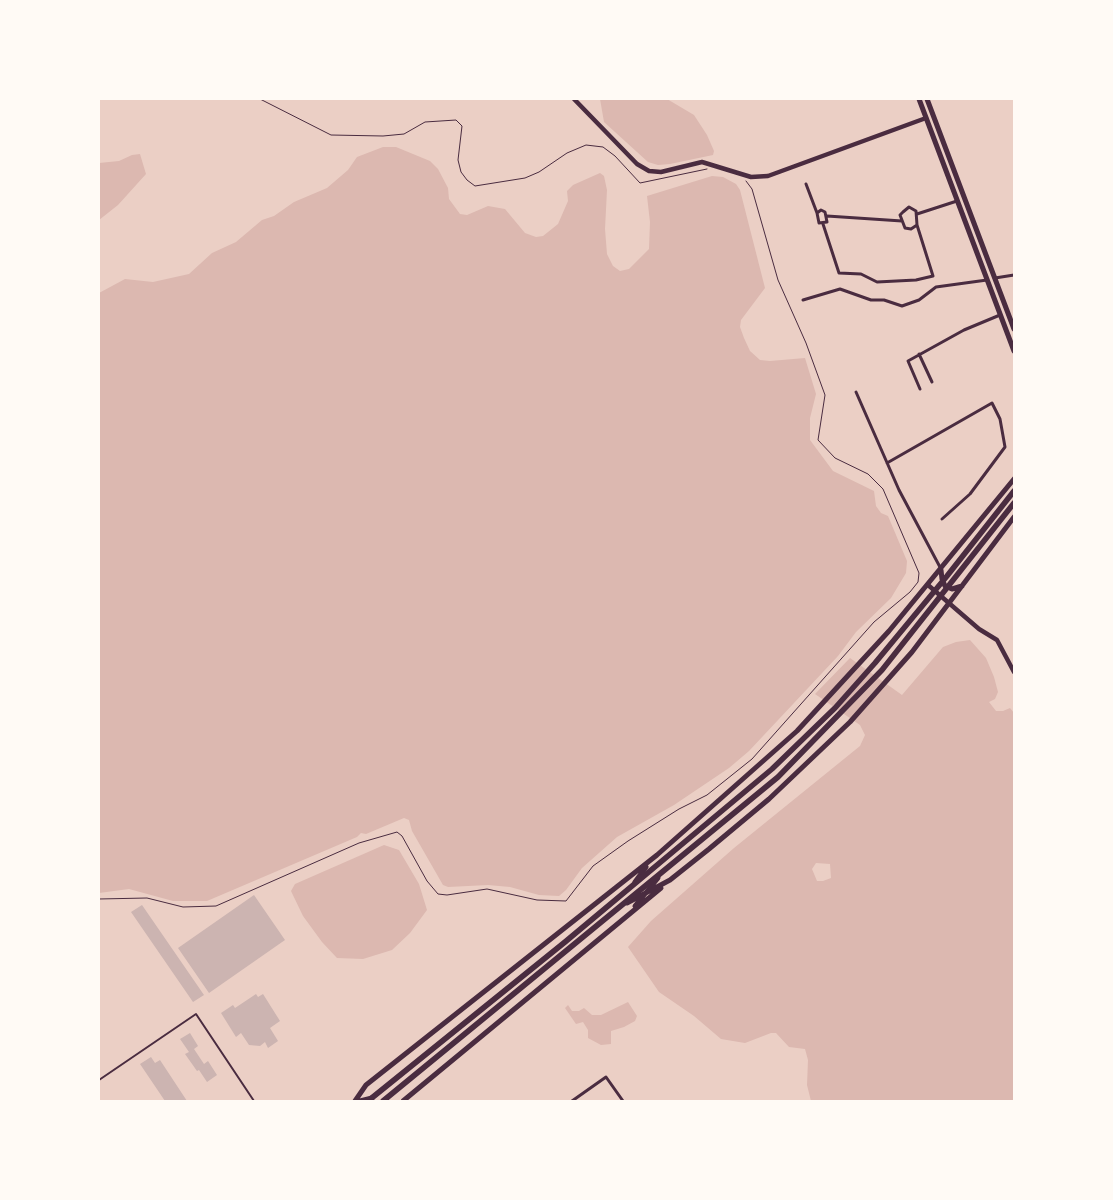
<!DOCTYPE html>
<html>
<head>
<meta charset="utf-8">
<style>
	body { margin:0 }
	#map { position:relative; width:1113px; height:1200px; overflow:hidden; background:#f7e1d7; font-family:Lato,sans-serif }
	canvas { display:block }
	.frame { position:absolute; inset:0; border:100px solid #fffaf5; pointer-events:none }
</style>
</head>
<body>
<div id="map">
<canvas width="1113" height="1200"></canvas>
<div class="frame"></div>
</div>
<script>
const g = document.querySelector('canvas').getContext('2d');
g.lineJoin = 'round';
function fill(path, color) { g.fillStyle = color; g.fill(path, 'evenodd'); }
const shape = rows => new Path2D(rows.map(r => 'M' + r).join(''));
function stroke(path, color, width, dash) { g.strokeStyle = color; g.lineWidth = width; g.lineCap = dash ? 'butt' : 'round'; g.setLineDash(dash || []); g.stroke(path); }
fill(shape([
	[99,99,1014,99,1014,1101,99,1101]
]), '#ebcfc5');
fill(shape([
	[600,99,667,99,694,115,707,135,714,151,713,155,670,164,658,165,648,162,604,122],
	[383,147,396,147,430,161,438,169,448,188,449,199,460,214,467,215,488,206,505,209,525,233,536,237,543,236,558,224,568,201,567,191,573,185,600,173,604,176,607,190,605,229,607,254,613,266,620,271,629,269,649,249,650,222,647,196,712,176,723,177,736,184,740,190,765,288,741,320,740,327,744,338,750,351,760,360,770,361,805,358,816,394,810,418,810,440,833,471,874,491,876,506,881,513,888,516,907,561,906,573,891,598,856,632,838,656,749,751,729,768,674,805,617,837,582,868,566,890,559,896,539,895,510,887,488,885,448,887,443,885,412,831,409,820,404,818,366,834,361,833,357,837,207,901,173,901,129,889,99,893,99,293,125,279,153,282,189,274,212,253,236,242,262,220,274,216,294,202,327,188,348,170,357,157],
	[140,154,146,174,118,205,99,220,99,163,119,161,132,155],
	[970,640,986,658,994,677,998,692,995,699,989,702,996,711,1003,711,1010,708,1014,713,1014,1101,811,1101,807,1085,808,1060,805,1049,789,1047,776,1033,771,1033,745,1043,721,1039,694,1016,659,992,628,947,651,921,734,848,860,746,865,735,860,725,815,694,850,658,902,695,943,647,956,642],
	[816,863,830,864,831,878,823,881,817,881,812,869],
	[384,845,399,850,419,884,427,910,410,933,392,950,363,959,337,958,322,942,303,916,291,891,295,884],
	[628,1002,637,1016,635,1021,624,1027,611,1031,611,1044,601,1045,588,1038,588,1030,583,1022,576,1024,565,1008,568,1005,572,1011,579,1011,584,1008,592,1015,601,1015]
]), '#dcb8b0');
fill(shape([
	[254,895,285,940,209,993,178,948],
	[142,905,204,995,193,1002,131,912],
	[256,994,258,997,263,994,280,1021,270,1028,278,1041,268,1048,265,1042,260,1046,249,1045,241,1033,236,1037,221,1013,233,1005,235,1008],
	[190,1033,198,1046,194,1049,204,1064,208,1061,217,1075,207,1082,199,1070,197,1071,185,1054,189,1052,180,1039],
	[151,1057,155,1063,160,1060,187,1101,165,1101,140,1064]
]), '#ccb4b1');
stroke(shape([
	[260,99,331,135,383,136,404,134,425,122,456,120,462,126,458,160,461,172,467,180,475,186,525,178,539,172,567,153,586,145,603,147,615,156,640,183,707,169],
	[99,899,147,898,183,907,216,906,359,843,397,832,402,836,427,881,438,894,447,895,487,889,537,900,566,901,593,866,628,841,679,809,707,795,752,759,874,622,910,592,918,582,919,573,883,489,868,474,835,458,818,440,825,395,806,343,778,280,752,189,746,181]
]), '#4a2c40', 1);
stroke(shape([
	[99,1080,196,1014,254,1101]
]), '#4a2c40', 2);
stroke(shape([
	[806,184,817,213,821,210,825,212,827,222,819,223,817,213],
	[917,214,957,201],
	[827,216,902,221],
	[823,224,839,273,861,274,877,282,916,280,933,276,917,225,916,211,909,207,903,212,900,215,905,228,911,229,917,225],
	[995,278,1014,275],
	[803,300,840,289,871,300,884,300,902,306,919,300,936,287,987,280],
	[919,354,932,382],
	[920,389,908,361,964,330,1000,315],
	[856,392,899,490,941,569],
	[887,463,992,403,1000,419,1005,447,970,494,942,519],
	[572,1101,606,1077,623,1101]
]), '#4a2c40', 3);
stroke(shape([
	[574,99,637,164,649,171,661,172,702,162,751,177,768,176,926,118],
	[928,585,979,629,997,640,1014,672]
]), '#4a2c40', 4.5);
stroke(shape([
	[919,99,1014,351],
	[927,99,1014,329],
	[941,570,942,579,945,586,952,589,962,586],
	[635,882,646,867],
	[627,903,670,880,709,849,769,799,850,722,912,652,1014,517],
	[635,906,658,878],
	[355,1101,366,1085,657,855,797,731,889,631,1014,479],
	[360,1101,372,1098],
	[403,1101,661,888]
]), '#4a2c40', 5);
stroke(shape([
	[368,1101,565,942,772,769,835,708,875,663,947,576,1014,491],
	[383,1101,778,777,882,670,1014,503]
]), '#4a2c40', 5.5);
</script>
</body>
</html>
